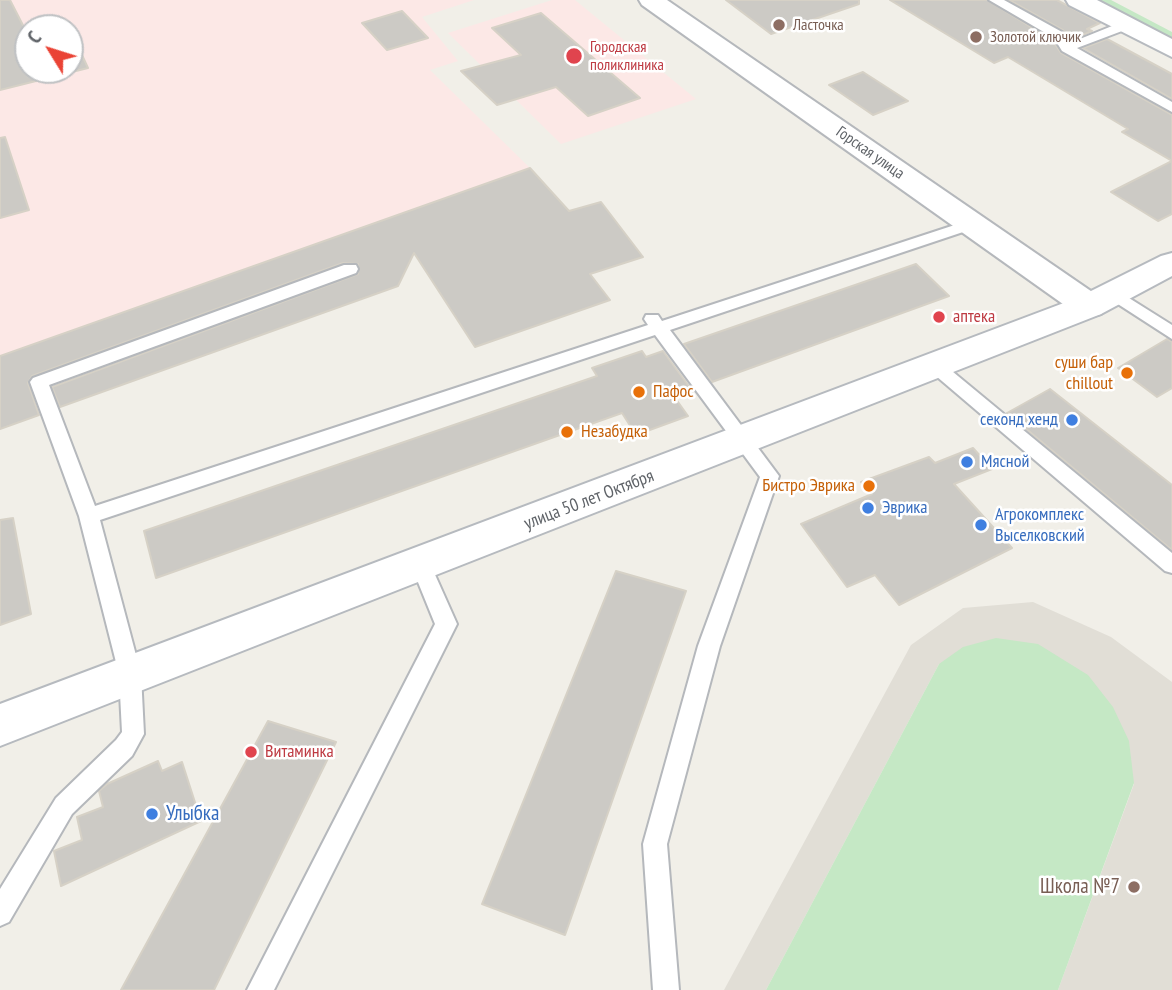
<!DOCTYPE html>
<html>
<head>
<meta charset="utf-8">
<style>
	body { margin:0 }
	#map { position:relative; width:1172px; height:990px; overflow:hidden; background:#f1efe8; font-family:"PT Sans Narrow",sans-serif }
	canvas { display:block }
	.north { position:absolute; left:14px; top:14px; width:70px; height:70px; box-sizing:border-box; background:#fff; border:2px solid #bfc1c3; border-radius:50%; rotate:308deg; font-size:19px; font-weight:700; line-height:28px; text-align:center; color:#5f6368 }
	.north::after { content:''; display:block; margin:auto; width:24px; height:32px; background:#ea4335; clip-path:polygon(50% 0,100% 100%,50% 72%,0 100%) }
</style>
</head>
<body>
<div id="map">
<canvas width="1172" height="990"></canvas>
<div class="north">С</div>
</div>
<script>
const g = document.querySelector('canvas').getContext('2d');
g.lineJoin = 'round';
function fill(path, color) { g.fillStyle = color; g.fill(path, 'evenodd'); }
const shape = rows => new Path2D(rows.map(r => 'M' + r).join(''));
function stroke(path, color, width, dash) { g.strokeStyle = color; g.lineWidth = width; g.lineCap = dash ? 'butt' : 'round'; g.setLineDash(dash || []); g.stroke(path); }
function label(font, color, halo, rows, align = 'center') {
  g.font = font + ' "PT Sans Narrow",sans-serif'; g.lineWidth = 5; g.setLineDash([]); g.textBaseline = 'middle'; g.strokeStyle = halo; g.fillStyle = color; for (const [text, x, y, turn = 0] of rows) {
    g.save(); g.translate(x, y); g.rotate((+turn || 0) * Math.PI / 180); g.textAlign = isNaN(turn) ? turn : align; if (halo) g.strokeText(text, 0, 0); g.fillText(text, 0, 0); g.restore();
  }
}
fill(shape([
	[1033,602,1111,637,1172,682,1172,990,1058,990,1134,784,939,664,766,990,724,990,911,645,963,608]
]), '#e1ded6');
fill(shape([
	[0,0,474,0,422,17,458,61,430,70,530,168,0,356],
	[28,28,70,28,70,70,28,70],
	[552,0,575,0,696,99,561,144,448,33]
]), '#fce8e6');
fill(shape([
	[1095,0,1111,0,1172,32,1172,40],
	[996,638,1038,644,1088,675,1113,707,1129,741,1134,783,1058,990,766,990,939,664,963,647]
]), '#c5e8c5');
const building = shape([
	[0,0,10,0,28,35,28,70,70,70,70,43,76,42,88,68,0,90,0,0],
	[726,0,859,0,859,4,771,34,726,0],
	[890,0,987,0,1052,40,1061,53,1172,115,1172,161,1122,132,1128,129,1008,57,994,63,890,0],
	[1009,0,1057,0,1100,23,1087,29,1092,31,1071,40,1063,30,1009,0],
	[402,11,428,38,387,50,362,23,402,11],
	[541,13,640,98,588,116,556,87,497,105,461,71,521,55,492,28,541,13],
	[1107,39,1172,74,1172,99,1083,48,1107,39],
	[863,72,908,101,873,115,829,85,863,72],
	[5,137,29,210,0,218,0,138,5,137],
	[1172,161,1172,214,1158,221,1111,192,1172,161],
	[530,168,569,211,601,202,643,257,590,274,610,300,475,347,414,253,398,286,60,407,52,387,358,274,358,264,343,263,32,376,28,383,39,415,0,429,0,356,530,168],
	[916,264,949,296,712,382,684,344,916,264],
	[1167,339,1172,342,1172,388,1157,397,1118,368,1167,339],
	[642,351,646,357,663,351,691,389,673,395,688,416,636,435,622,413,156,578,144,531,597,376,592,368,642,351],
	[1050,389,1172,485,1172,550,1007,413,1050,389],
	[973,448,992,469,954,484,1012,548,899,605,875,575,847,587,801,524,872,494,861,482,929,457,935,463,973,448],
	[13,518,31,614,0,625,0,520,13,518],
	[616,571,686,591,565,935,482,904,616,571],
	[268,721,336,742,214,990,121,990,268,721],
	[158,761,162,771,182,762,201,821,61,886,54,851,82,840,77,817,103,807,99,791,107,784,158,761]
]);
fill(building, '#cccac5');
stroke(building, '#d6d1c6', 2);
const lane = shape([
	[989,0,1004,0,1062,32,1070,43,1122,22,1130,22,1130,28,1077,48,1172,102,1172,112,1062,51,1054,38,989,0],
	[973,219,981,224,978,227,670,330,779,476,720,646,667,844,679,990,653,990,643,844,698,646,760,477,655,335,100,520,141,674,144,734,132,756,72,814,9,922,0,926,0,889,56,798,116,740,122,732,119,674,79,516,30,382,33,378,344,265,356,265,358,269,356,273,49,385,95,506,648,325,644,319,646,315,658,315,662,321,973,219],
	[1113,288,1172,325,1172,339,1107,297,1105,293,1113,288],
	[935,360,941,362,1172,553,1172,573,1165,571,929,370,926,366,929,362,935,360],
	[421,557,428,559,457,624,274,990,247,990,435,624,411,565,414,559,421,557]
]);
const street = shape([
	[639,0,667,0,1101,298,1106,306,1101,314,1089,317,1077,314,642,5,639,0]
]);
const secondary = shape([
	[1066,0,1097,0,1172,39,1172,57,1069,5,1066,0],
	[1172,253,1172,276,1101,314,0,746,0,704,1077,298,1161,256,1172,253]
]);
stroke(lane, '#b5b8bc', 4);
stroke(street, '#b5b8bc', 4);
stroke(secondary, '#b6babf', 4);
fill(lane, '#fff');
fill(street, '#fff');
fill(secondary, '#fff');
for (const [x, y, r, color] of [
	[779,25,7,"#8d6e63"],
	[976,37,7,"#8d6e63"],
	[574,56,9,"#e0444e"],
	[939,317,7,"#e0444e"],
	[1127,373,7,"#e8710a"],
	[639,392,7,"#e8710a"],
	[1072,420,7,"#3f7fe0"],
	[567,432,7,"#e8710a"],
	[967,462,7,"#3f7fe0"],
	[869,486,7,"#e8710a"],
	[868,508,7,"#3f7fe0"],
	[981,525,7,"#3f7fe0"],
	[251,752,7,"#e0444e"],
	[152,814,7,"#3f7fe0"],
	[1134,887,7,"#8d6e63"]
]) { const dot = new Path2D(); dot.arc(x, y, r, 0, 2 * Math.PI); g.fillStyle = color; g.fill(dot); stroke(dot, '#fff', 2.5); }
label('16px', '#785e54', '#fff', [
	["Ласточка",793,25],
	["Золотой ключик",990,37]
], 'left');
label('16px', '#be3a42', '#fff', [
	["Городская",590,47],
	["поликлиника",590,65]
], 'left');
label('16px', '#5f6368', '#fff', [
	["Горская улица",870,153,35]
]);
label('18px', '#be3a42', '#fff', [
	["аптека",953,317],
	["Витаминка",265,752]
], 'left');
label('18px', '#c56008', '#fff', [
	["суши бар",1113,363],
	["chillout",1113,384],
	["Пафос",653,392,"left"],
	["Незабудка",581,432,"left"],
	["Бистро Эврика",855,486]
], 'right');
label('18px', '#366cbe', '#fff', [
	["секонд хенд",1058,420,"right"],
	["Мясной",981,462],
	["Эврика",882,508],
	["Агрокомплекс",995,515],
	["Выселковский",995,536]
], 'left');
label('18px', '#5f6368', '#fff', [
	["улица 50 лет Октября",589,500,-21]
]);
label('21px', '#366cbe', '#fff', [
	["Улыбка",166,814]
], 'left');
label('21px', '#785e54', '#fff', [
	["Школа №7",1120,887]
], 'right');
</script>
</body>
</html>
